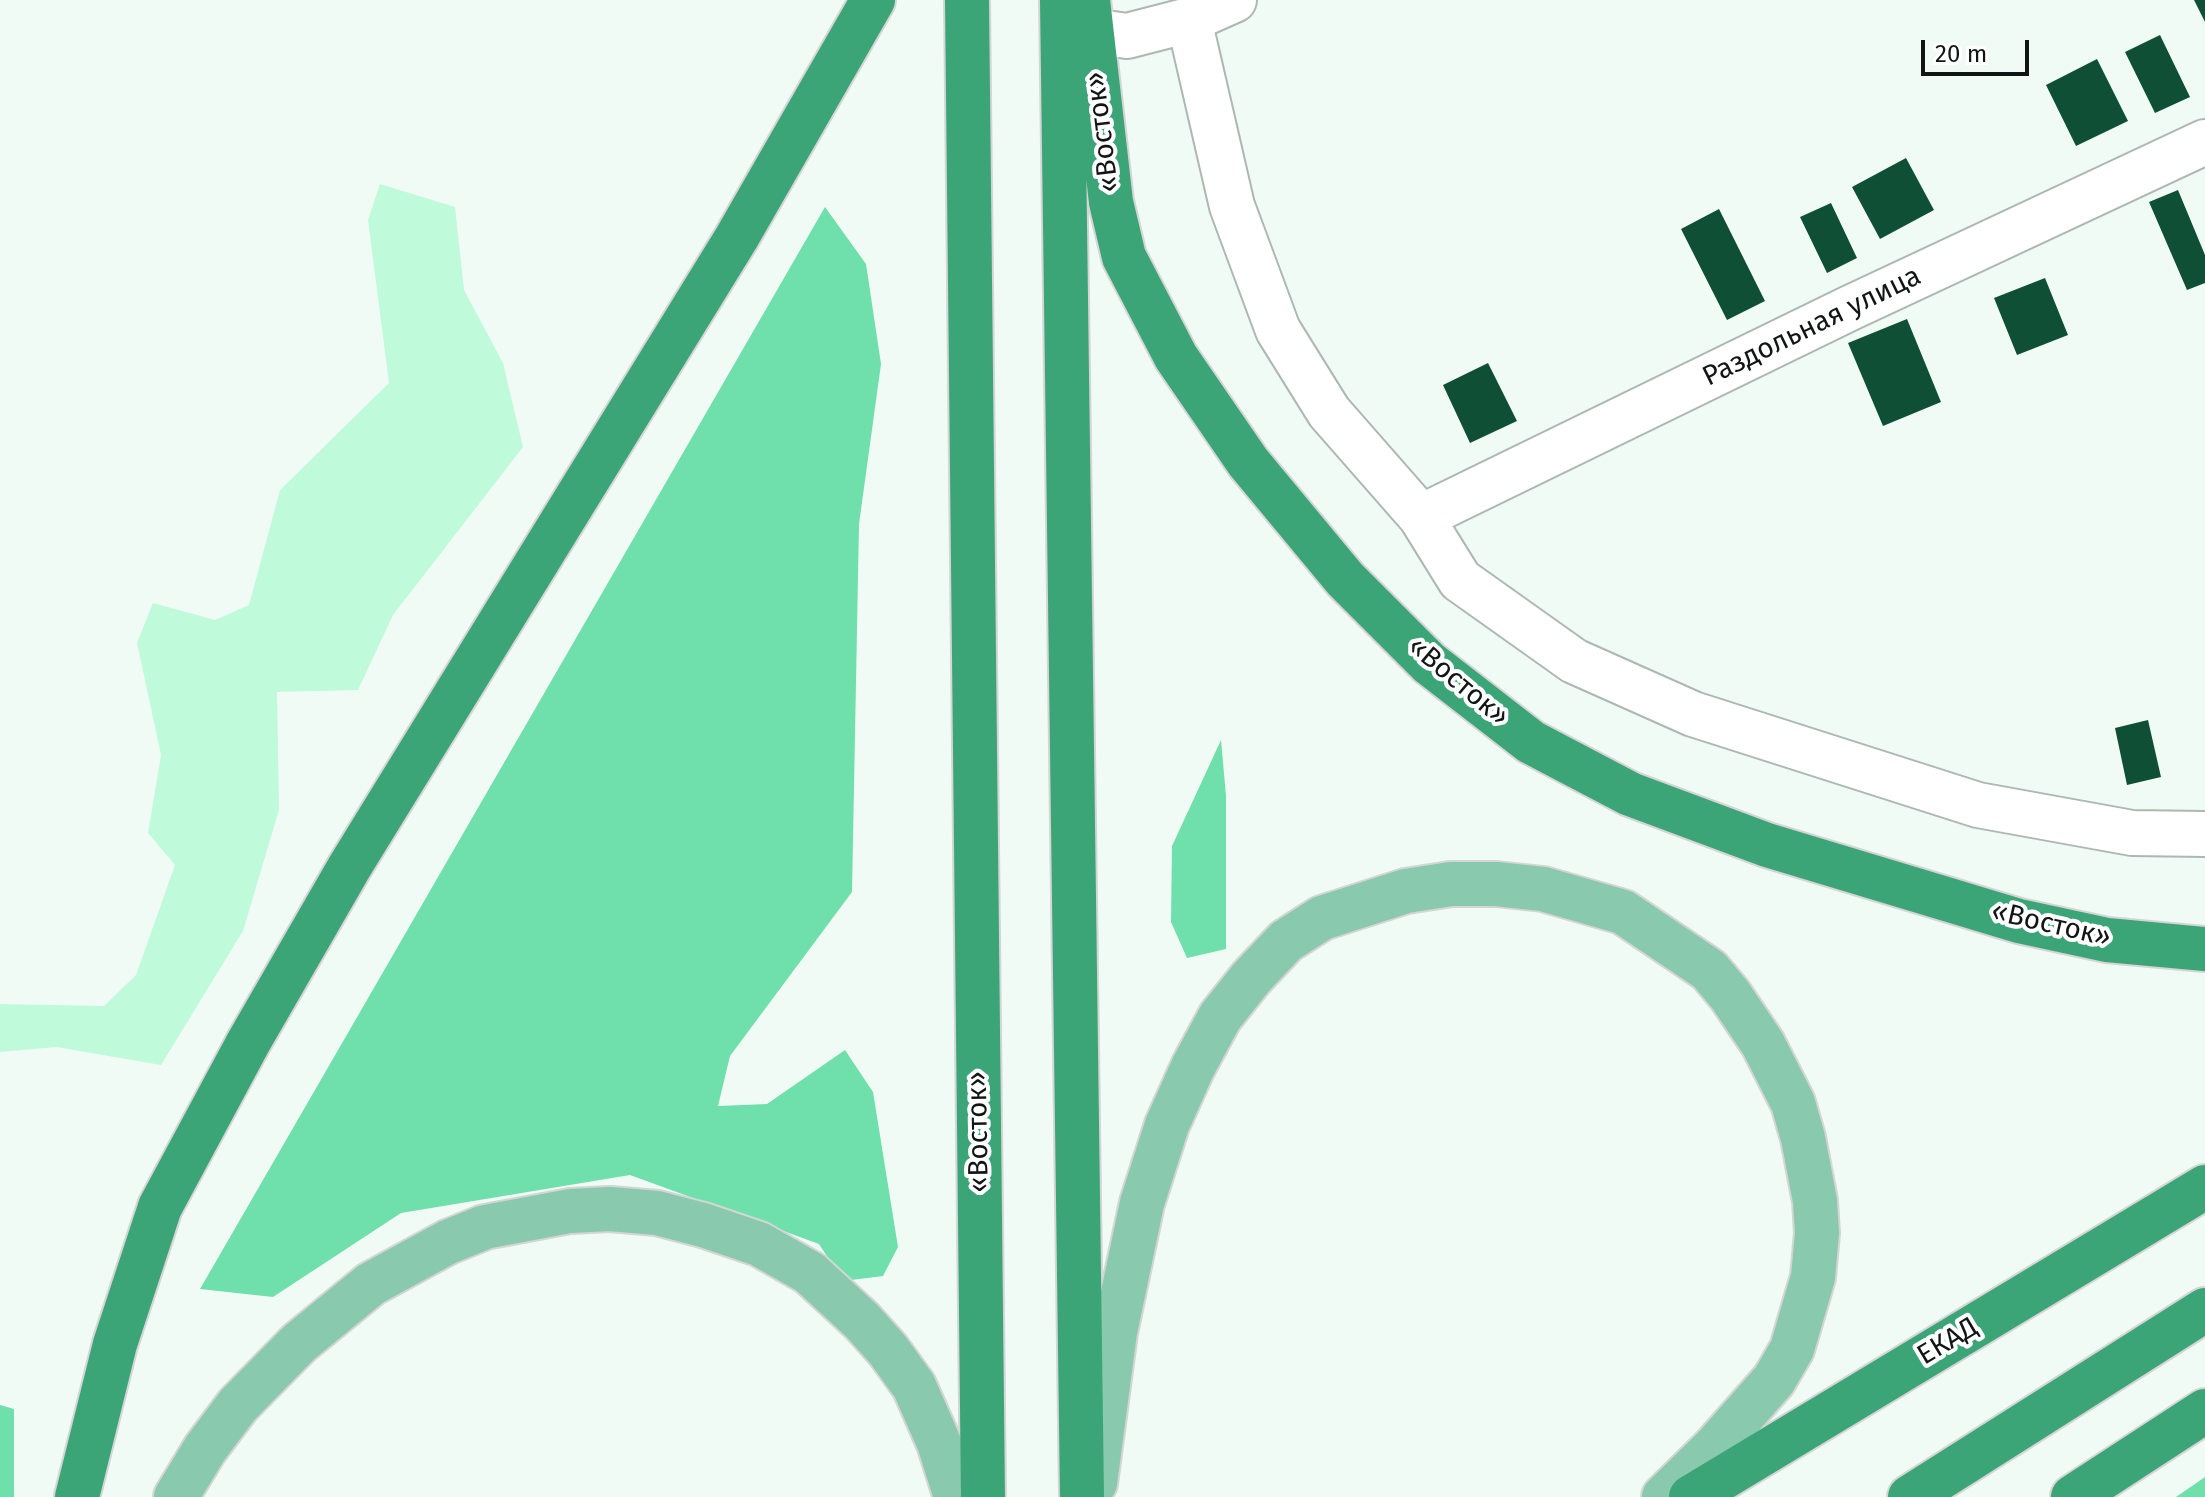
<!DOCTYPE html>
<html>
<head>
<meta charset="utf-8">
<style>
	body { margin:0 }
	#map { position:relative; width:2205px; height:1497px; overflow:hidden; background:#f1fbf5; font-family:"Fira Sans",sans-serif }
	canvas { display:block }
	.scale { position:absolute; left:1921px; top:40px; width:108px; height:36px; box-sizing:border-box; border:4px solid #111513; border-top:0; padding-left:10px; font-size:24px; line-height:28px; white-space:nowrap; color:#111513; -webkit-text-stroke:6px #fff; paint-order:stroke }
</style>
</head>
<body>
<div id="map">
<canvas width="2205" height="1497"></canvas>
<div class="scale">20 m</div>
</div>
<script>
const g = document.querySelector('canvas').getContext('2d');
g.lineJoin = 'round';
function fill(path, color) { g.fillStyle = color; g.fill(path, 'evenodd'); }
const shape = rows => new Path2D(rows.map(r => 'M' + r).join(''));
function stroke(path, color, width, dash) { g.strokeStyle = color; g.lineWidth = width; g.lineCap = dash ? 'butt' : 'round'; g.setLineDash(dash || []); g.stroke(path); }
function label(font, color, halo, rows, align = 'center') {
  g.font = font + ' "Fira Sans",sans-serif'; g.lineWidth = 8; g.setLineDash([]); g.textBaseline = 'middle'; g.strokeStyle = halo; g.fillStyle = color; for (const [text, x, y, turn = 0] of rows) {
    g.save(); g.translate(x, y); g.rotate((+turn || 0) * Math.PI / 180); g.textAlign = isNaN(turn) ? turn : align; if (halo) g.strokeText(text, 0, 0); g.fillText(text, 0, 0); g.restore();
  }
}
fill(shape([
	[380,184,455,207,464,290,503,363,523,447,393,615,358,690,277,692,279,810,243,931,161,1065,56,1047,0,1052,0,1004,104,1006,136,975,175,865,148,833,161,755,137,643,153,603,215,620,249,605,280,490,389,383,368,220]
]), '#bffadb');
fill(shape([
	[825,207,866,264,881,364,859,524,852,892,730,1056,718,1106,767,1104,845,1050,873,1092,898,1247,883,1276,843,1281,819,1244,630,1175,401,1213,273,1297,200,1289],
	[1221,740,1226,796,1226,949,1187,958,1171,922,1172,846],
	[0,1405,14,1409,14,1497,0,1497],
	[2205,1477,2205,1497,2176,1497]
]), '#6fdfab');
fill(shape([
	[2194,0,2205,0,2205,22],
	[2160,35,2190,97,2155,113,2125,52],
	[2097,59,2128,121,2076,146,2046,85],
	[1906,158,1934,210,1880,239,1852,187],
	[2178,190,2205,255,2205,283,2187,290,2149,202],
	[1831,203,1857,258,1827,273,1800,217],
	[1719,209,1765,301,1727,320,1681,229],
	[2045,278,2068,335,2017,355,1994,298],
	[1907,319,1941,402,1883,426,1848,343],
	[1488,363,1517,421,1470,443,1443,385],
	[2148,720,2161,777,2127,785,2115,728]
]), '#0f4f35');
const minor = shape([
	[1189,20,1232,206,1278,330,1329,412,1421,517,1460,580,1574,661,1693,714,1978,805,2132,833,2205,834],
	[1092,31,1127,36,1189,20,1234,0],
	[1421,517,1850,308,2205,142]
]);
const major = shape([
	[1095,1483,1115,1332,1142,1203,1167,1125,1193,1067,1220,1017,1251,978,1286,941,1322,918,1406,891,1451,884,1496,884,1543,889,1623,912,1709,970,1730,995,1763,1044,1793,1103,1803,1138,1815,1201,1817,1233,1813,1277,1792,1349,1774,1380,1714,1448,1664,1497],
	[176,1497,205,1449,238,1405,299,1343,371,1284,448,1242,485,1227,570,1211,610,1209,657,1213,703,1225,759,1244,810,1273,862,1321,888,1350,914,1386,939,1443,956,1497]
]);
const highway = shape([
	[967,0,983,1497],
	[1062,0,1082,1497],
	[1088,0,1111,202,1124,257,1176,357,1248,462,1345,579,1429,663,1531,742,1630,794,1767,845,2019,921,2107,940,2205,949],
	[77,1497,115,1344,160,1207,248,1043,350,866,737,237,873,0],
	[1691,1497,2205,1187],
	[1910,1497,2205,1310],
	[2073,1497,2205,1411]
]);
stroke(minor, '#adb8b2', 48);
stroke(major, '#d4d5d5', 48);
stroke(highway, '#d4d5d5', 48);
stroke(minor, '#fff', 44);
stroke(major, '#89c9ad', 44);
stroke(highway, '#3ba577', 44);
label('28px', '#111513', '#fff', [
	["«Восток»",1103,132,-97],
	["Раздольная улица",1812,327,-26],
	["«Восток»",1458,682,40],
	["«Восток»",2051,925,13],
	["«Восток»",979,1132,-91],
	["ЕКАД",1948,1342,-31]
]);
</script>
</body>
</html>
